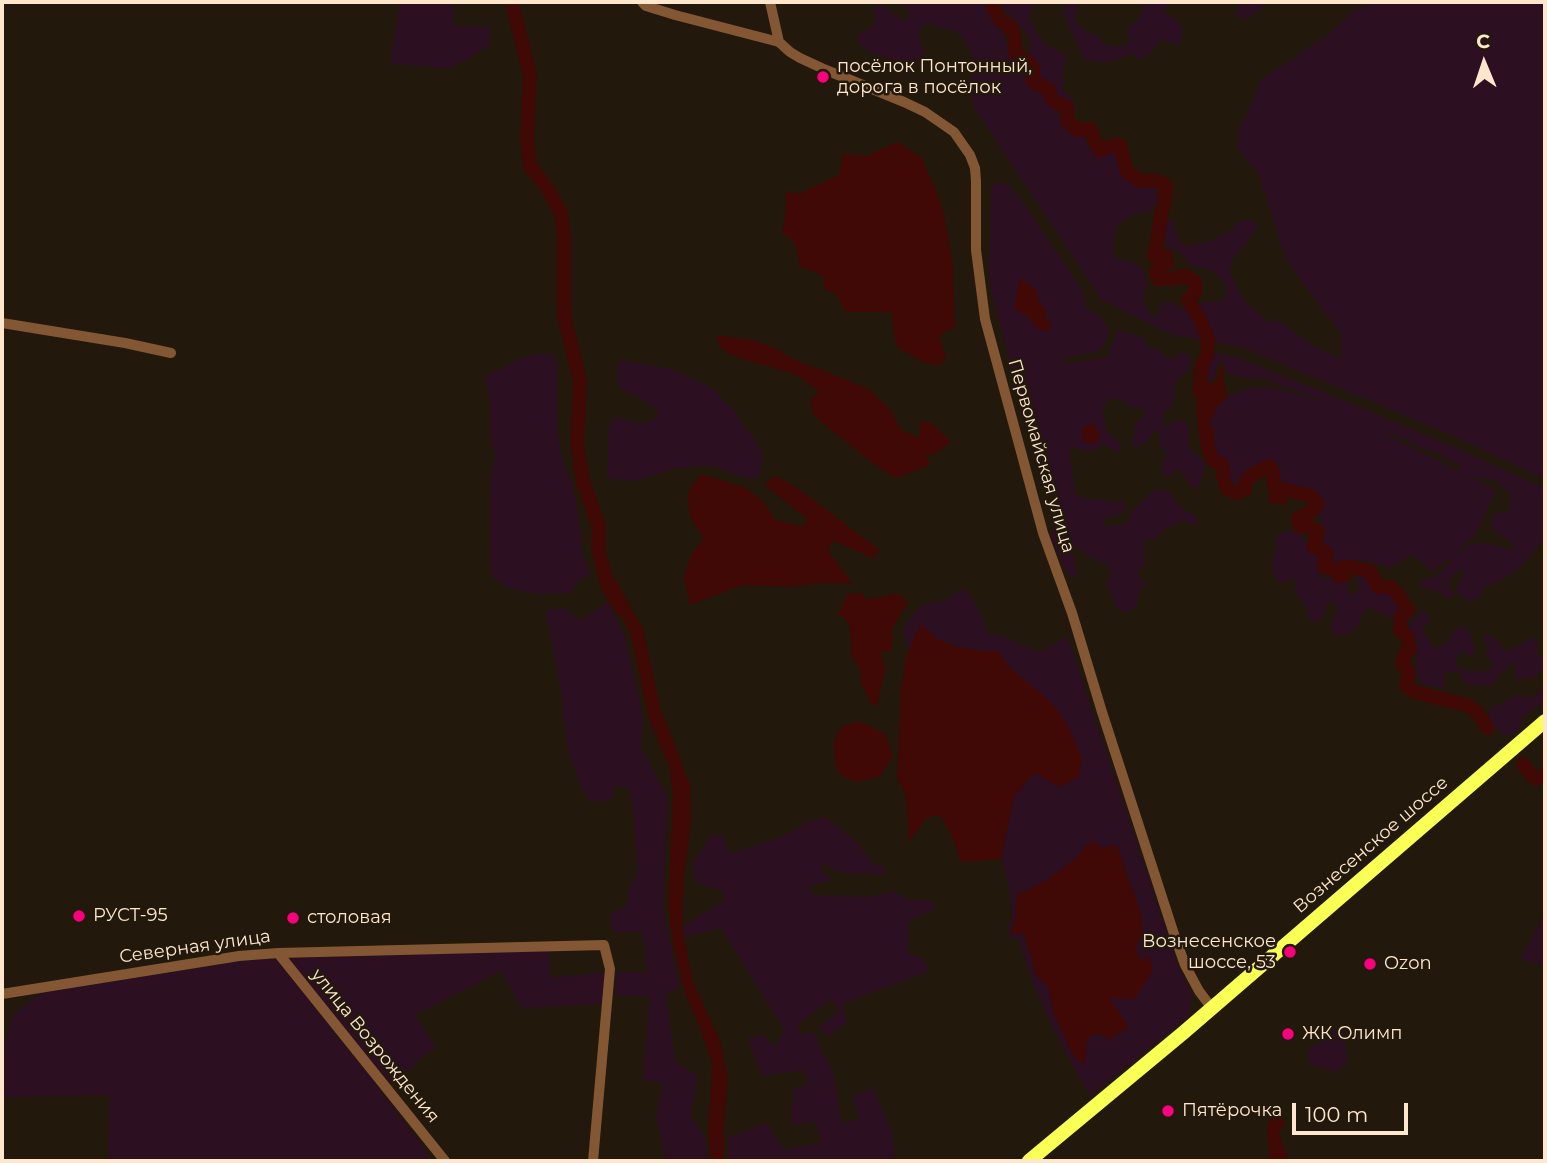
<!DOCTYPE html>
<html>
<head>
<meta charset="utf-8">
<style>
	body { margin:0 }
	#map { position:relative; width:1547px; height:1163px; overflow:hidden; background:#22190c; font-family:Montserrat,sans-serif }
	canvas { display:block }
	.frame { position:absolute; inset:0; border:4px solid #ffe7ce; pointer-events:none }
	.north { position:absolute; left:1449px; top:28px; width:70px; height:70px; -webkit-text-stroke:5px #22190c; paint-order:stroke; rotate:358deg; font-size:19px; font-weight:700; line-height:28px; text-align:center; color:#ffe7ce }
	.north::after { content:''; display:block; margin:auto; width:24px; height:32px; background:#ffe7ce; clip-path:polygon(50% 0,100% 100%,50% 72%,0 100%) }
	.scale { position:absolute; left:1292px; top:1103px; width:116px; height:32px; box-sizing:border-box; border:4px solid #ffe7ce; border-top:0; padding-left:9px; font-size:21px; line-height:24px; white-space:nowrap; color:#ffe7ce; -webkit-text-stroke:5px #22190c; paint-order:stroke }
</style>
</head>
<body>
<div id="map">
<canvas width="1547" height="1163"></canvas>
<div class="frame"></div>
<div class="north">С</div>
<div class="scale">100 m</div>
</div>
<script>
const g = document.querySelector('canvas').getContext('2d');
g.lineJoin = 'round';
function fill(path, color) { g.fillStyle = color; g.fill(path, 'evenodd'); }
const shape = rows => new Path2D(rows.map(r => 'M' + r).join(''));
function stroke(path, color, width, dash) { g.strokeStyle = color; g.lineWidth = width; g.lineCap = dash ? 'butt' : 'round'; g.setLineDash(dash || []); g.stroke(path); }
function label(font, color, halo, rows, align = 'center') {
  g.font = font + ' Montserrat,sans-serif'; g.lineWidth = 5; g.setLineDash([]); g.textBaseline = 'middle'; g.strokeStyle = halo; g.fillStyle = color; for (const [text, x, y, turn = 0] of rows) {
    g.save(); g.translate(x, y); g.rotate((+turn || 0) * Math.PI / 180); g.textAlign = isNaN(turn) ? turn : align; if (halo) g.strokeText(text, 0, 0); g.fillText(text, 0, 0); g.restore();
  }
}
fill(shape([
	[400,2,452,2,454,26,490,27,490,45,450,69,390,63],
	[893,2,990,2,991,17,1004,34,1005,41,1011,53,1029,84,1040,92,1054,109,1059,114,1060,121,1069,132,1074,136,1084,135,1088,148,1094,153,1115,152,1119,159,1122,173,1134,183,1140,185,1155,185,1158,199,1154,206,1149,212,1135,213,1122,221,1117,226,1115,233,1113,250,1115,257,1121,260,1137,264,1144,271,1147,284,1143,299,1149,313,1155,316,1159,311,1161,304,1168,301,1182,308,1192,310,1204,302,1218,302,1225,299,1228,292,1222,278,1217,273,1189,264,1181,252,1166,248,1165,218,1172,221,1179,239,1185,246,1208,242,1231,231,1238,221,1251,220,1258,227,1232,260,1230,271,1238,290,1246,303,1259,313,1267,322,1279,321,1312,345,1342,360,1341,333,1299,278,1283,252,1259,174,1238,149,1238,130,1248,113,1260,80,1301,54,1315,42,1324,39,1354,11,1371,2,1545,2,1545,479,1454,436,1242,347,1170,334,1102,300,974,107,973,99,969,92,969,85,971,77,975,71,975,63,966,41,961,36,955,31,940,28,933,23,925,24,920,29,919,36,923,50,921,57,915,62,908,63,894,61,870,52,857,41,859,34,872,27,875,21,874,13,875,6,883,6,902,21,909,19,909,12,905,6],
	[1004,2,1033,2,1029,18,1043,43,1066,56,1063,73,1063,90,1074,101,1075,109,1069,103,1056,97,1050,84,1037,75,1030,54,1031,40,1017,22,1006,12,1002,4],
	[1069,2,1078,2,1074,21,1087,32,1098,36,1105,45,1117,47,1130,44,1127,29,1139,19,1144,7,1139,2,1177,2,1169,4,1162,10,1178,22,1182,28,1182,35,1179,45,1160,39,1151,53,1139,60,1132,53,1114,61,1101,63,1085,60,1070,30,1063,10],
	[1239,2,1266,2,1260,10,1243,20,1236,14],
	[1002,182,1008,185,1020,198,1083,292,1085,307,1088,310,1101,317,1109,330,1109,333,1103,347,1097,352,1066,357,1064,361,1066,364,1109,356,1110,346,1115,340,1116,333,1119,331,1127,332,1137,336,1144,339,1147,347,1159,350,1168,359,1176,358,1181,352,1188,354,1190,357,1190,365,1187,372,1178,379,1174,385,1175,397,1173,405,1165,412,1162,419,1165,427,1175,421,1184,421,1187,424,1189,431,1188,446,1192,452,1202,459,1205,465,1199,487,1195,488,1192,487,1179,469,1175,470,1171,475,1166,476,1163,473,1161,464,1168,452,1159,445,1159,434,1157,431,1154,432,1144,444,1137,447,1134,446,1132,443,1135,432,1134,423,1145,416,1143,410,1140,407,1133,408,1127,403,1113,398,1107,401,1102,409,1107,431,1120,444,1120,451,1116,453,1113,451,1112,448,1102,444,1094,451,1087,451,1076,448,1072,448,1070,451,1073,478,1076,494,1079,496,1088,499,1125,503,1126,510,1119,515,1108,517,1103,522,1104,526,1126,525,1133,510,1142,503,1147,496,1156,489,1172,493,1177,505,1196,517,1198,521,1196,525,1193,525,1187,521,1179,522,1165,528,1155,539,1144,540,1145,563,1138,571,1138,575,1146,583,1139,592,1137,605,1128,612,1122,611,1115,607,1112,595,1106,585,1111,574,1110,570,1106,564,1089,557,1079,547,1072,547,1076,571,1076,575,1070,578,1051,539,1054,521,1059,511,1055,499,1058,489,1051,481,1040,477,991,290,989,273,991,188,993,185],
	[551,353,557,365,557,425,561,455,573,487,580,527,582,553,591,576,582,578,573,588,572,593,539,594,512,589,505,586,493,578,491,568,490,527,491,511,490,493,490,477,496,457,491,440,490,403,487,383,484,378,518,359,535,354],
	[1217,353,1236,357,1323,392,1451,446,1544,488,1545,489,1545,540,1534,550,1530,557,1522,566,1494,584,1490,584,1484,588,1481,595,1471,601,1467,600,1456,591,1458,584,1464,574,1463,567,1449,580,1449,587,1454,594,1452,598,1449,599,1446,598,1438,591,1423,589,1420,587,1422,580,1436,576,1446,568,1450,562,1450,557,1433,572,1412,554,1391,568,1370,562,1351,560,1336,562,1333,560,1328,546,1322,541,1322,526,1323,523,1319,518,1320,503,1314,492,1304,491,1285,484,1282,481,1278,471,1279,464,1276,463,1244,470,1241,483,1234,483,1230,481,1226,463,1216,457,1208,429,1216,408,1228,396,1250,388,1269,387,1323,401,1321,399,1280,386,1265,378,1253,379,1231,375,1228,373,1222,361,1217,367,1214,377,1211,380,1208,379,1206,376,1207,361,1210,354],
	[1382,432,1402,437,1419,447,1439,454,1442,457,1459,465,1461,468,1458,471],
	[1470,476,1494,480,1512,495,1509,505,1509,512,1498,512,1492,518,1490,525,1495,531,1513,544,1514,548,1512,550,1485,543,1474,543,1464,548,1460,552,1457,551,1475,535,1496,490],
	[621,360,671,369,708,386,717,392,724,402,733,410,746,430,751,434,762,452,763,459,759,478,744,478,717,467,703,466,672,469,639,480,611,479,607,476,609,428,611,423,619,417,635,423,648,423,657,417,658,411,635,394,628,393,620,389,617,382,617,367],
	[1287,531,1298,533,1312,551,1316,552,1319,559,1319,574,1321,577,1325,579,1344,579,1347,581,1349,593,1353,595,1359,589,1356,579,1359,576,1363,577,1370,580,1373,591,1392,592,1401,607,1401,611,1395,616,1388,617,1371,608,1367,609,1362,614,1359,624,1349,633,1338,636,1334,635,1331,624,1337,608,1337,604,1333,602,1330,601,1327,604,1322,618,1316,621,1309,620,1307,616,1308,609,1295,591,1295,577,1292,577,1287,582,1279,583,1272,570,1272,559,1277,548,1275,541,1276,537],
	[965,588,983,618,987,634,1003,636,1038,652,1049,647,1067,636,1178,966,1192,995,1189,1016,1090,1096,1058,1039,1033,984,1019,939,1009,937,1007,929,1012,915,1007,875,1001,859,1014,796,1035,772,1041,693,1011,669,998,651,984,651,957,648,938,639,920,625,910,650,902,630,921,605,942,602],
	[1085,846,1101,848,1117,846,1141,915,1135,946,1139,959,1153,970,1144,983,1108,997,1129,1027,1100,1032,1086,1038,1074,1057,1054,1014,1048,986,1035,975,1032,958,1023,934,1010,932,1015,920,1017,895,1047,880,1080,855],
	[608,602,625,636,643,715,641,748,668,798,663,908,680,988,666,993,675,1062,698,1076,691,1115,706,1139,707,1161,666,1161,656,1118,663,1083,643,1080,650,996,614,995,617,972,647,973,643,932,614,932,609,914,623,908,628,904,628,891,638,871,633,810,629,788,614,786,612,800,590,802,579,782,567,746,560,686,546,611,562,608,581,620],
	[1421,612,1428,614,1429,621,1423,628,1424,632,1430,642,1430,645,1436,649,1440,648,1442,644,1448,640,1457,628,1460,626,1467,629,1474,644,1474,652,1472,656,1469,656,1464,650,1460,651,1456,657,1456,665,1459,668,1466,671,1488,671,1494,666,1487,657,1487,647,1484,640,1484,636,1488,634,1494,637,1504,651,1512,650,1527,640,1535,638,1537,641,1537,656,1541,656,1545,653,1545,669,1532,678,1517,679,1514,676,1516,666,1513,663,1510,664,1505,671,1498,674,1494,684,1475,686,1468,684,1464,682,1462,674,1456,671,1443,673,1444,684,1443,687,1440,688,1422,684,1416,671,1418,641,1408,627],
	[1545,683,1545,702,1525,714,1519,727,1511,735,1504,735,1490,722,1488,715,1491,709,1515,696,1534,698],
	[825,817,856,842,874,865,884,866,885,875,837,872,824,862,821,870,831,880,808,886,814,896,869,897,893,891,908,900,930,900,936,909,909,920,908,954,924,958,929,971,841,1004,847,1022,828,1037,819,1026,839,1012,831,999,798,1024,800,1034,813,1032,833,1072,842,1123,860,1119,853,1096,873,1088,890,1128,895,1147,894,1161,728,1161,728,1138,767,1122,783,1150,822,1142,815,1121,791,1126,794,1088,808,1085,804,1070,761,1076,748,1038,763,1035,776,1048,784,1029,721,928,685,937,683,926,724,901,723,891,695,882,692,865,711,836,723,834,730,854,779,838,806,823],
	[1545,912,1545,966,1520,959],
	[549,950,551,978,607,972,604,1004,522,1008,501,971,414,1015,436,1047,391,1083,359,1048,290,960,293,958],
	[269,959,277,960,381,1091,433,1161,108,1161,110,1095,4,1097,4,1046,12,1016,41,993,241,961],
	[1344,1024,1347,1063,1336,1072,1309,1064,1308,1049]
]), '#2d0f22');
fill(shape([
	[897,142,922,158,942,206,953,263,955,327,939,336,946,357,940,365,925,363,898,348,893,331,892,312,845,312,837,295,824,288,823,276,800,266,795,243,782,233,785,218,786,191,798,194,839,175,843,154,866,156],
	[1020,278,1037,290,1039,303,1047,310,1045,317,1051,323,1048,332,1036,328,1027,316,1014,308],
	[716,335,753,340,779,350,791,358,869,389,890,410,901,430,919,438,921,421,932,423,951,442,934,454,926,455,930,465,895,478,874,464,813,415,810,400,819,392,795,374,730,355,721,348],
	[1200,361,1205,364,1204,377,1208,383,1216,381,1221,364,1224,368,1223,380,1228,396,1216,408,1208,429,1212,435,1214,447,1206,448,1198,432,1196,398,1192,392,1195,367],
	[1093,423,1100,435,1095,445,1083,441,1082,428],
	[1273,473,1276,484,1286,486,1281,495,1289,498,1285,505,1268,502],
	[700,474,744,487,764,502,774,519,802,527,808,520,764,484,776,476,796,487,880,550,873,558,833,541,828,550,852,584,822,583,790,587,742,585,690,605,684,578,691,555,704,539,690,516,687,494],
	[614,577,643,629,660,707,690,784,691,823,684,877,682,928,693,982,720,1041,728,1078,724,1126,724,1161,711,1161,708,1132,712,1065,701,1030,685,993,674,949,668,907,673,797,670,767,650,723,630,632,611,599],
	[862,593,866,599,882,597,896,593,908,601,892,629,892,651,881,652,885,670,877,706,871,704,861,683,860,668,851,655,850,628,844,616,837,616,848,594],
	[920,624,938,639,957,647,984,651,998,651,1011,669,1041,693,1057,709,1071,732,1082,759,1079,777,1058,787,1035,772,1014,796,1001,859,961,862,954,841,940,815,926,818,909,842,906,795,897,778,901,686,906,659],
	[859,721,885,734,893,756,880,776,857,782,841,775,835,765,834,741,840,728],
	[1093,841,1101,848,1117,845,1141,915,1143,936,1135,947,1140,959,1150,958,1153,970,1134,1000,1109,997,1129,1027,1108,1040,1100,1033,1087,1038,1085,1064,1074,1057,1054,1014,1048,986,1035,975,1032,958,1024,934,1010,933,1015,920,1017,895,1047,880,1080,855,1085,846],
	[1274,1116,1279,1116,1284,1120,1284,1123,1279,1134,1289,1161,1270,1161,1267,1129,1270,1119]
]), '#410906');
stroke(shape([
	[512,2,530,75,527,139,530,166,547,188,561,213,564,235,564,315,580,381,577,443,583,482,599,526,598,547,607,584,621,608],
	[993,2,993,8,1000,20,1011,27,1015,40,1015,53,1027,61,1033,68,1033,81,1048,89,1053,101,1067,107,1067,121,1077,130,1090,129,1094,140,1100,151,1111,146,1120,145,1127,172,1141,181,1157,181,1166,185,1166,198,1161,214,1157,243,1154,255,1165,256,1167,263,1156,270,1158,279,1170,279,1186,276,1195,282,1195,292,1188,300,1201,321,1208,339,1207,356,1203,362,1200,381],
	[1207,432,1207,445,1213,461,1222,464,1223,476,1227,489,1237,493,1245,490,1246,480,1257,472,1269,466,1273,473,1274,487,1311,496,1318,504,1309,513,1298,518,1299,526,1310,527,1318,532,1313,546,1326,553,1324,567,1335,569,1339,576,1345,575,1345,566,1370,571,1378,587,1390,587,1396,592,1408,610,1401,616,1400,630,1408,638,1410,649,1405,654,1402,663,1409,672,1406,685,1414,692,1470,706,1481,717,1487,728],
	[1523,764,1535,779,1545,775]
]), '#410906', 14);
stroke(shape([
	[642,2,646,6,675,15,779,42],
	[770,2,779,42,790,52,800,58,826,70,904,102,925,112,954,132,970,155,975,168,976,181,976,250,985,319,1043,533,1072,613,1102,712,1174,934,1185,965,1199,991,1211,1007],
	[2,323,125,343,171,353],
	[278,953,445,1161],
	[2,994,239,956,278,953,604,945,610,969,593,1161]
]), '#845734', 10);
stroke(shape([
	[1029,1161,1183,1033,1545,721]
]), '#faff55', 14);
for (const [x, y, r, color] of [
	[823,77,7,"#f9007c"],
	[79,916,7,"#f9007c"],
	[293,918,7,"#f9007c"],
	[1290,952,7,"#f9007c"],
	[1370,964,7,"#f9007c"],
	[1288,1034,7,"#f9007c"],
	[1168,1111,7,"#f9007c"]
]) { const dot = new Path2D(); dot.arc(x, y, r, 0, 2 * Math.PI); g.fillStyle = color; g.fill(dot); stroke(dot, '#22190c', 2.5); }
label('18px', '#ffe7ce', '#22190c', [
	["посёлок Понтонный,",837,67],
	["дорога в посёлок",837,88],
	["РУСТ-95",93,916],
	["столовая",307,918],
	["Вознесенское",1276,942,"right"],
	["шоссе, 53",1276,963,"right"],
	["Ozon",1384,964],
	["ЖК Олимп",1302,1034],
	["Пятёрочка",1182,1111]
], 'left');
label('18px', '#ffe7ce', '#22190c', [
	["Первомайская улица",1041,456,74],
	["Вознесенское шоссе",1371,845,-41],
	["Северная улица",195,947,-8],
	["улица Возрождения",375,1046,51]
]);
</script>
</body>
</html>
